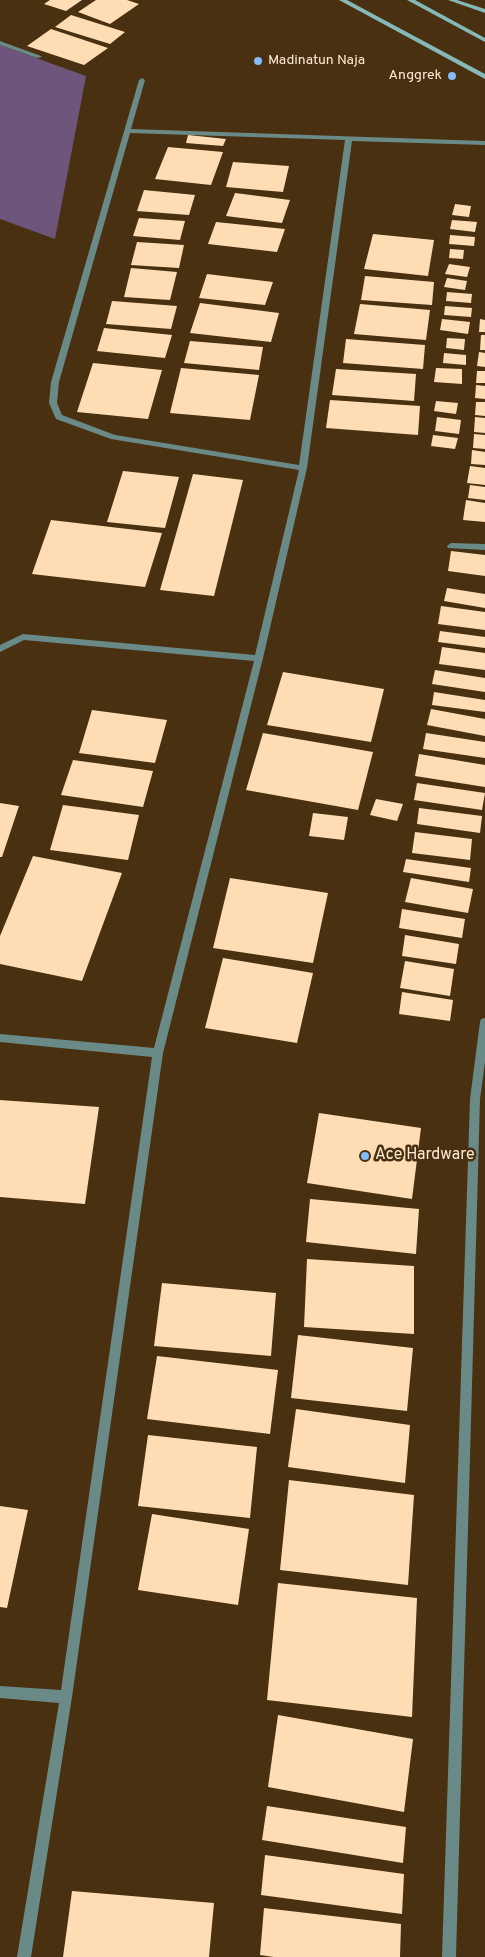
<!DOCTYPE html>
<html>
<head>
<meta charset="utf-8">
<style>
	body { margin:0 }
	canvas { display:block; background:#483010 }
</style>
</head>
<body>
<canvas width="485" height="1957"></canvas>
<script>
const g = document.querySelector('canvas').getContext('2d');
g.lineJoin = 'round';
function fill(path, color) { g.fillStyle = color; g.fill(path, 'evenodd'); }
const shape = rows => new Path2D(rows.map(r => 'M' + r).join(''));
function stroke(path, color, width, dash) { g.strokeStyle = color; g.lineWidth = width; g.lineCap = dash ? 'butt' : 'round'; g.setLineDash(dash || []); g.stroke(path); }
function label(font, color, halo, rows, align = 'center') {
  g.font = font + ' Overpass,sans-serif'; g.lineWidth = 5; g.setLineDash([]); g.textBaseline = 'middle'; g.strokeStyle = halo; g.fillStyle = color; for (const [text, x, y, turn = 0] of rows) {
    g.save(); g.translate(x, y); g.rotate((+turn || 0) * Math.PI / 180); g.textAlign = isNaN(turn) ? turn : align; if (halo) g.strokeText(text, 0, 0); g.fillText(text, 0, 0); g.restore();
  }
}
fill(shape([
	[0,45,86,76,55,239,0,219]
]), '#6d557b');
fill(shape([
	[50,0,82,0,66,11,44,4],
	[96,0,127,0,139,4,110,24,78,12],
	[71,15,125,32,110,44,55,27],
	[51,29,108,48,84,65,27,46],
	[188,135,226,139,223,146,186,143],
	[168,147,223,152,211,185,155,179],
	[233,162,289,166,283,192,226,187],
	[144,190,195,195,189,215,137,211],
	[235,193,290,200,282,223,226,216],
	[455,204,471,206,469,217,452,215],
	[139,218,185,221,180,240,133,236],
	[452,220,477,222,475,232,450,229],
	[216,222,285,229,277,252,208,244],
	[373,234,434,240,428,276,364,269],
	[450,235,475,237,474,246,449,244],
	[137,242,184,245,179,268,131,265],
	[450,249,464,250,463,259,449,258],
	[449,264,470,267,467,277,445,274],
	[131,268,177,272,170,300,124,297],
	[207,274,273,282,265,305,199,298],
	[365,276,434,282,432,305,361,300],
	[447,278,467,281,465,290,444,287],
	[447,292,472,294,471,303,446,301],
	[112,301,177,306,171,329,106,324],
	[200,303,279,313,271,342,190,333],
	[360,304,430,310,426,340,354,334],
	[445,306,472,308,471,317,444,315],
	[442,319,470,322,468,334,440,330],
	[480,319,485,320,485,332,479,332],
	[104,328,172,335,165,358,97,351],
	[481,335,485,335,485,350,480,350],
	[447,338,465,339,464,350,446,348],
	[346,339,425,345,423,369,343,363],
	[190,341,263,347,259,370,184,363],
	[479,352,485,353,485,367,477,366],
	[444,353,466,355,466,365,443,363],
	[93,363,162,370,148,419,77,412],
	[181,368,259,375,250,420,170,413],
	[436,368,462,369,462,384,434,382],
	[336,369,416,374,414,401,332,395],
	[477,371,485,371,485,383,476,383],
	[476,385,485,386,485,399,475,398],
	[330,400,420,406,418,435,326,428],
	[436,401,458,403,456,414,434,411],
	[476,402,485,402,485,416,475,415],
	[437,417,461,420,459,434,435,431],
	[475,417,485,418,485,433,474,432],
	[474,434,485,435,485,449,473,448],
	[433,435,458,438,455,449,431,446],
	[472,450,485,452,485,465,471,464],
	[470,466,485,468,485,485,467,483],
	[123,471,179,477,165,528,107,522],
	[193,474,243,480,214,596,160,590],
	[470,485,485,487,485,500,468,498],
	[466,500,485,503,485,522,463,520],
	[51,520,162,533,145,587,32,574],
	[451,551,485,555,485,576,448,571],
	[447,588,485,594,485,608,444,601],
	[441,606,485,612,485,630,438,624],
	[440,631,485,637,485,648,438,642],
	[442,647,485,653,485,670,439,664],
	[435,670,485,678,485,692,432,684],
	[283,672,384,689,371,742,267,725],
	[434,692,485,700,485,712,432,705],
	[431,709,485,719,485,736,427,725],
	[92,710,167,720,155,763,79,753],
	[263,733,373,752,358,810,246,790],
	[426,733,485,742,485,758,423,749],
	[419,754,485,765,485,787,415,776],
	[73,760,153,771,143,807,61,795],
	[417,783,485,793,482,810,414,800],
	[376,799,403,804,397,821,370,815],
	[0,803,19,806,2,857,0,857],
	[63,805,139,815,128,860,50,850],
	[419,808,482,816,480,833,417,824],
	[313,813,348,817,344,840,309,836],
	[415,832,472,839,470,860,412,853],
	[33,856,122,873,82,981,0,964,0,936],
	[406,859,471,868,469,882,403,872],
	[230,878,328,893,313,963,213,948],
	[411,878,473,889,468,913,405,902],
	[402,909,465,919,462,938,399,928],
	[405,935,459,944,456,964,402,956],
	[223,958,313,973,297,1043,205,1028],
	[405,961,454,969,450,996,400,988],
	[402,992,453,1000,450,1021,399,1014],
	[0,1100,99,1107,85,1204,0,1197],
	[319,1113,421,1128,412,1199,307,1183],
	[310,1199,419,1209,416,1254,306,1242],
	[307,1259,414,1266,414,1334,304,1327],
	[162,1283,276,1293,271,1356,154,1346],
	[298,1335,413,1348,407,1411,291,1398],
	[157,1356,278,1370,270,1434,147,1419],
	[296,1409,410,1425,405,1483,288,1467],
	[148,1435,257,1447,250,1518,138,1506],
	[289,1480,414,1495,408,1585,280,1570],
	[0,1506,28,1510,7,1608,0,1607],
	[152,1514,249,1529,238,1605,138,1590],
	[278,1583,417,1598,412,1717,267,1700],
	[278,1715,413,1739,404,1812,268,1787],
	[267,1806,406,1827,403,1863,262,1840],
	[265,1855,404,1874,402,1914,261,1895],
	[72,1891,214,1903,209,1957,63,1957],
	[264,1908,401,1924,400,1957,274,1957,260,1955]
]), '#feddb5');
fill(shape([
	[485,1018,485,1062,480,1099,456,1957,442,1957,470,1099,480,1022,481,1019,485,1018]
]), '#6a8a88');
fill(shape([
	[0,41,41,56,42,57,37,58,0,45,0,41],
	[142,78,145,80,131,129,485,141,485,145,352,141,307,468,263,658,163,1053,72,1697,31,1957,17,1957,59,1703,0,1698,0,1686,61,1690,152,1057,0,1042,0,1034,154,1048,254,661,24,640,0,652,0,645,23,634,255,655,299,470,111,439,56,419,49,403,51,382,139,80,142,78],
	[130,133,345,140,299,465,115,435,62,415,57,403,59,382,130,133],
	[451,543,485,544,485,550,448,548,447,546,451,543]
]), '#6a8a88');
fill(shape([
	[339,0,347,0,485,74,485,79,339,0],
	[407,0,415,0,485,38,485,42,407,0],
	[448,0,457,0,485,9,485,13,448,0]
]), '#85b9b7');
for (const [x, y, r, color] of [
	[258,61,5,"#84bcfb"],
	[452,76,5,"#84bcfb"],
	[365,1156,5,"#84bcfb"]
]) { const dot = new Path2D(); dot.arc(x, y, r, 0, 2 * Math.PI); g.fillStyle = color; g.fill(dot); stroke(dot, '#483010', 2); }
label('14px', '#ffebd3', '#483010', [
	["Madinatun Naja",268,61],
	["Anggrek",442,76,"right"]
], 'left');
label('16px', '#ffebd3', '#483010', [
	["Ace Hardware",375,1156]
], 'left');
</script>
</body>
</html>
